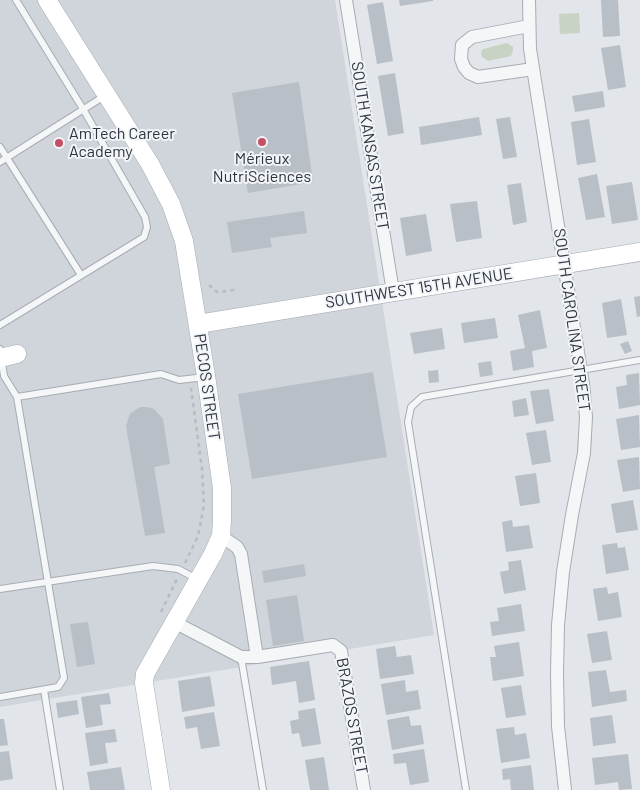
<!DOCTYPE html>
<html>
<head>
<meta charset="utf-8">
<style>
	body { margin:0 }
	canvas { display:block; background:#e2e5e9 }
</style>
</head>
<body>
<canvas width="640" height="790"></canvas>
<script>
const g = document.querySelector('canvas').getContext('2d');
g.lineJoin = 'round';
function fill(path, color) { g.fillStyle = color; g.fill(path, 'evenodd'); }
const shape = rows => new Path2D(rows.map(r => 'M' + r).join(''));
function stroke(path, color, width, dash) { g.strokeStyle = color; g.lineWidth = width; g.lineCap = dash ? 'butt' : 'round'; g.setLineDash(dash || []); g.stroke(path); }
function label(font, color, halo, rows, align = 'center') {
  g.font = font + ' Barlow,sans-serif'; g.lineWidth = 4; g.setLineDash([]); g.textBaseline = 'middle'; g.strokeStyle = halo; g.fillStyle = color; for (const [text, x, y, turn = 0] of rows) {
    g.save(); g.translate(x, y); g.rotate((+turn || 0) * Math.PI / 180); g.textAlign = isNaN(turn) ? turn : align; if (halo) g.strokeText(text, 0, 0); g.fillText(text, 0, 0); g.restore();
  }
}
fill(shape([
	[0,0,335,0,434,635,0,707]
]), '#d0d4db');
fill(shape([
	[579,13,580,33,560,34,559,14],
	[507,43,513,47,513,51,511,56,488,61,482,57,481,53,483,49]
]), '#c8d3c4');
fill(shape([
	[399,0,433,0,433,1,400,6],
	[601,0,618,0,620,36,603,37],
	[383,2,393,61,377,64,367,5],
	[620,45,626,87,608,90,601,48],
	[395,73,404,133,388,136,378,76],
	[299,82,313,182,248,193,232,93],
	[603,91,605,107,575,112,572,96],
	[479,117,482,135,421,145,419,127],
	[510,117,517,157,503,159,496,119],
	[589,119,596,162,577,165,571,122],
	[597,174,605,217,586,220,578,178],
	[632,182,638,220,612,224,606,186],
	[521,183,527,222,513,225,507,185],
	[477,201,482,238,456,242,450,204],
	[304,211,307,233,270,238,272,247,232,253,227,222],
	[426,214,432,251,406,256,400,218],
	[640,296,640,316,637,317,634,297],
	[621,299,627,335,607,338,602,303],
	[540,310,547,348,532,351,534,367,513,371,510,351,525,348,518,315],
	[495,318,498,338,464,343,461,323],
	[442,328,445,349,414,354,410,333],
	[628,341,632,351,625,354,620,344],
	[491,361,493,375,480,377,478,363],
	[438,370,439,382,429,383,428,371],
	[373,372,387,457,252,479,238,394],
	[639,373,640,405,619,409,616,387,627,385,626,375],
	[549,389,554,421,536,424,530,391],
	[526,398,529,415,514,417,512,401],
	[140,407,147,407,154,409,163,419,170,464,154,467,165,533,145,536,126,426,130,414],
	[639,415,640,447,621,450,616,419],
	[546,430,551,462,532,465,526,433],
	[639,457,640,489,623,492,617,460],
	[536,473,540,503,520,506,515,476],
	[633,500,638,530,616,533,611,504],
	[512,520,513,527,529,525,533,548,506,552,502,522],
	[617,543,618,548,625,547,629,570,606,574,602,545],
	[521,560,526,590,504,594,500,572,509,570,508,562],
	[304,564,306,576,264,583,262,571],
	[607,587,608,594,618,592,622,617,598,621,593,589],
	[297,595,304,641,273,646,266,600],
	[521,604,525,631,492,636,490,622,499,621,497,608],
	[88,622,95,664,77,667,70,624],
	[607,631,612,660,592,663,587,634],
	[519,642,524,676,493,681,490,657,496,657,494,646],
	[395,646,397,657,411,655,414,674,380,679,376,649],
	[309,661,315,700,299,703,296,681,272,685,270,667],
	[606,670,610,692,626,690,627,701,592,707,588,672],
	[210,676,215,706,182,712,178,681],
	[405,680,406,692,418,690,421,709,386,715,381,684],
	[521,685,526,715,506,718,501,688],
	[109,693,111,704,100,705,103,725,86,728,81,697],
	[77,700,79,714,58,718,56,703],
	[315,708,321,744,302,747,299,733,292,734,290,721,299,719,298,711],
	[214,712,220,746,201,749,197,727,186,729,184,717],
	[612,715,616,743,593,746,590,718],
	[409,716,411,726,421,725,424,744,392,750,387,720],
	[0,719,4,719,8,745,0,746],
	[514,727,515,735,526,733,530,758,501,763,496,729],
	[115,729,117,742,105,743,108,763,90,766,85,733],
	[424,749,429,782,410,785,406,763,394,764,393,754],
	[9,751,13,779,0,781,0,752],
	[628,754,632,789,619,790,618,782,595,785,592,758],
	[324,757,329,790,310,790,305,760],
	[531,765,534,790,511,790,510,779,503,780,502,769],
	[121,767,125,790,90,790,87,772]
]), '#b9bfc6');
const lane = shape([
	[0,147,81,275],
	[0,162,106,95],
	[0,325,144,237,147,227,145,217,83,109,16,0],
	[0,349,4,376,17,397,64,678,58,687,0,697],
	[17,397,161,374,179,380,205,377],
	[0,589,153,566,178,569,197,579],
	[241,657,263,790],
	[44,690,60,790],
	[466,790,408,422,411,407,422,397,640,360]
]);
const street = shape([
	[346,0,393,292],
	[529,0,530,49,583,384,586,417,584,453,572,515,563,572,558,625,557,673,558,726,565,790],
	[529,26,472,37,462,45,461,59,464,67,469,73,478,77,533,69],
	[221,536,237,547,241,554,257,657],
	[174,622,241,657,257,657,333,645,341,651,364,790]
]);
const secondary = shape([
	[47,0,150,164,171,204,184,241,206,376,222,488,222,520,221,536,213,554,145,674,144,683,161,790],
	[198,324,640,252],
	[0,358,17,354]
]);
stroke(lane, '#a7acb3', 8);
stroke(street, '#a7acb3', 14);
stroke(secondary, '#a7acb3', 19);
stroke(shape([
	[209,285,217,292,235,290],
	[185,563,198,536,204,505,202,469,191,388],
	[161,612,177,579]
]), '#b8bcc1', 2.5, [4, 4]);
stroke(lane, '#f4f6f8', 6);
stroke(street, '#f4f6f8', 12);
stroke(secondary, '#fff', 18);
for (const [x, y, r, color] of [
	[262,142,5,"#c64f65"],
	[59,143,5,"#c64f65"]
]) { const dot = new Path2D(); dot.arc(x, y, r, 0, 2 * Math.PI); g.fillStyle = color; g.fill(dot); stroke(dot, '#f2f4f7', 2); }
label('16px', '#2b3440', '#f2f4f7', [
	["AmTech Career",69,134],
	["Academy",69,152],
	["Mérieux",262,159,"center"],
	["NutriSciences",262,177,"center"]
], 'left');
label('16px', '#2b3440', '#f2f4f7', [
	["SOUTH KANSAS STREET",370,146,81],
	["SOUTHWEST 15TH AVENUE",419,288,-9],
	["SOUTH CAROLINA STREET",572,320,82],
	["PECOS STREET",207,387,82],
	["BRAZOS STREET",352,716,80]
]);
</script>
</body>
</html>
